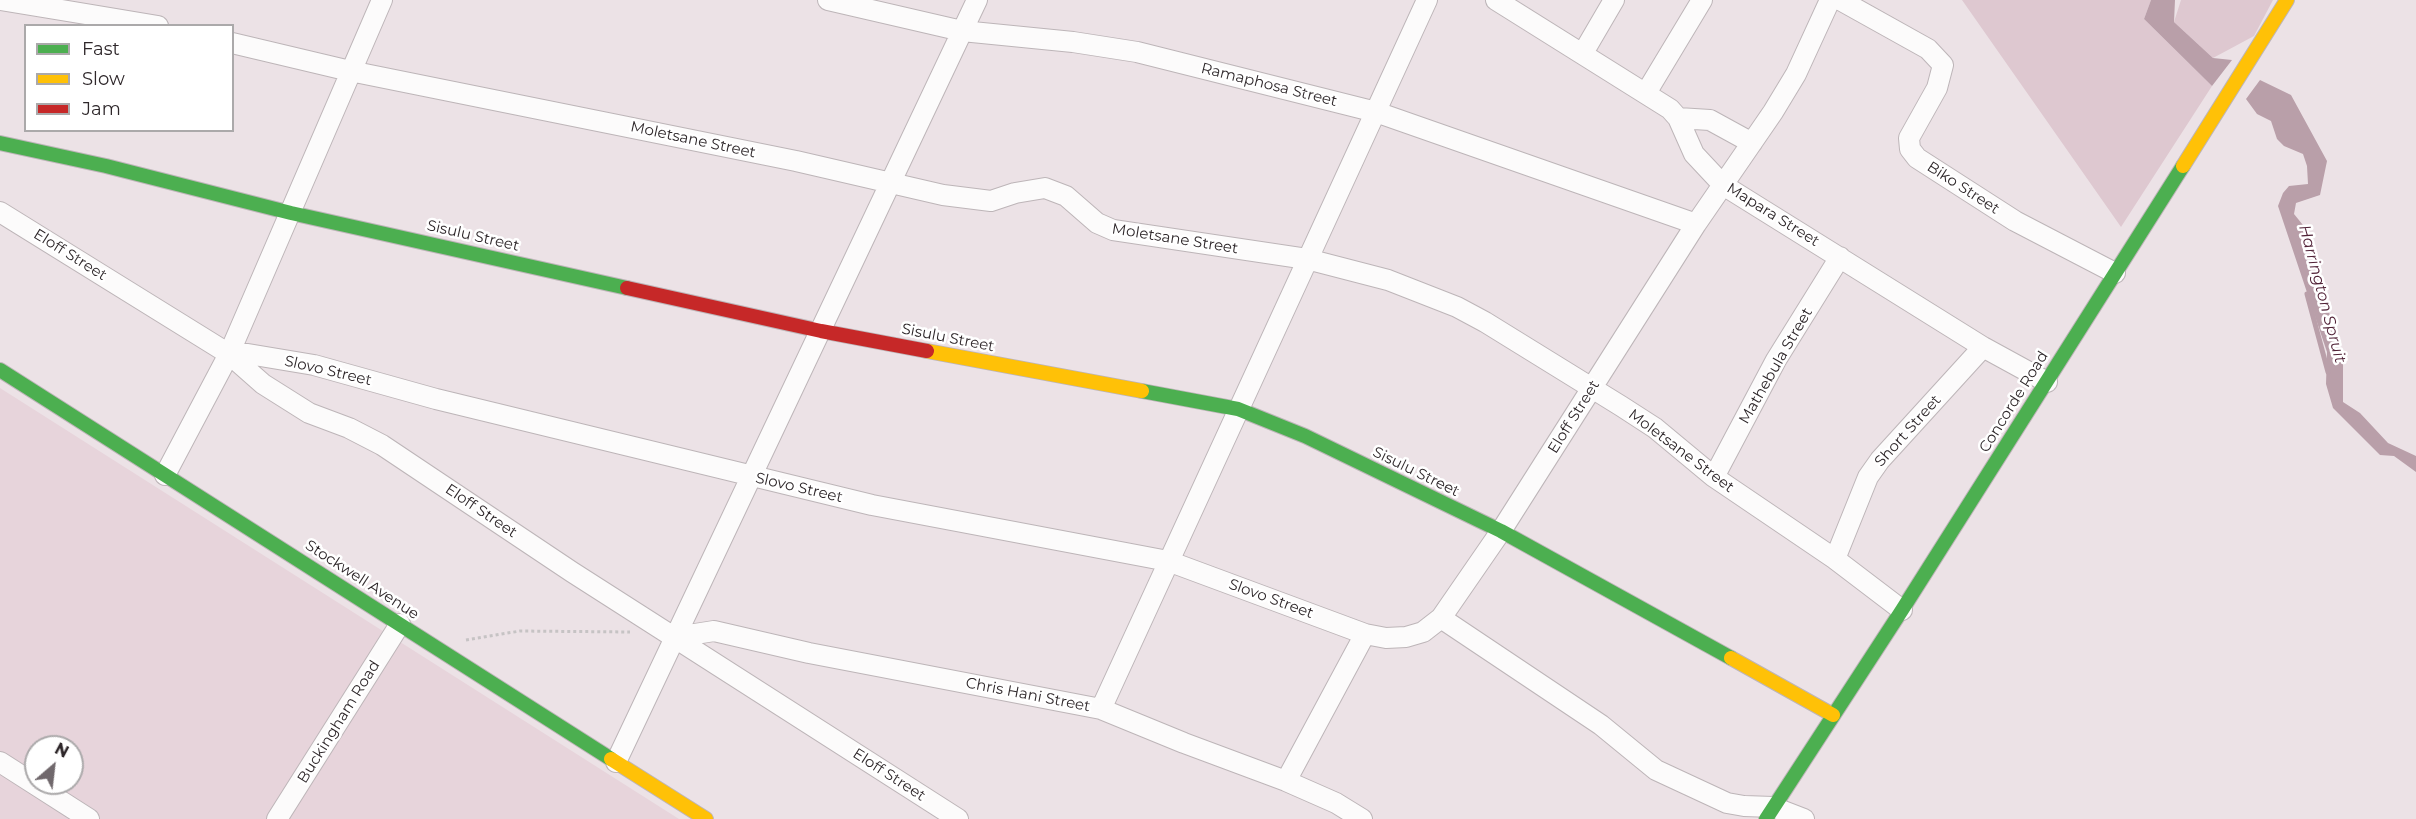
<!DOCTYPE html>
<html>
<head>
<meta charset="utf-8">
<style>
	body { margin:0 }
	#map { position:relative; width:2416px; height:819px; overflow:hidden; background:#ece2e6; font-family:Montserrat,sans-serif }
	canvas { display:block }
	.legend { position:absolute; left:24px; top:24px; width:210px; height:108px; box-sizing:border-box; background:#fff; border:2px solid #aba9aa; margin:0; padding:8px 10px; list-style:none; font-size:18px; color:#2e272a }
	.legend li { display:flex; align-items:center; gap:12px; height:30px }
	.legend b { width:30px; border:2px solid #aba9aa }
	.north { position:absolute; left:24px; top:735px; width:60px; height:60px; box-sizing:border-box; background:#fff; border:2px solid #aba9aa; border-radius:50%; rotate:28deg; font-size:16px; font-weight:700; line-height:24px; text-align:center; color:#2e272a }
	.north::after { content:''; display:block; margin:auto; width:21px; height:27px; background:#70686c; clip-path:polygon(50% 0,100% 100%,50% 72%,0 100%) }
</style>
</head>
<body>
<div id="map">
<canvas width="2416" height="819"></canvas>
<ul class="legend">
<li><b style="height:8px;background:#4caf50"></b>Fast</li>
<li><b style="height:8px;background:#ffc107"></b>Slow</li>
<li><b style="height:8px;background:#c62828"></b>Jam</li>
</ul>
<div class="north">N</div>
</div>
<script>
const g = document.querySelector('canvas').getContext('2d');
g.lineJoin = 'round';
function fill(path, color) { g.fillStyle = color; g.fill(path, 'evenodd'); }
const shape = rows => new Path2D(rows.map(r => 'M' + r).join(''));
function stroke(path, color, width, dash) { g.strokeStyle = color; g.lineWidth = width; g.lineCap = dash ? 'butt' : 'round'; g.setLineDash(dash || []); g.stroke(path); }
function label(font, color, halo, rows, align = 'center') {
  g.font = font + ' Montserrat,sans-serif'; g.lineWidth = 5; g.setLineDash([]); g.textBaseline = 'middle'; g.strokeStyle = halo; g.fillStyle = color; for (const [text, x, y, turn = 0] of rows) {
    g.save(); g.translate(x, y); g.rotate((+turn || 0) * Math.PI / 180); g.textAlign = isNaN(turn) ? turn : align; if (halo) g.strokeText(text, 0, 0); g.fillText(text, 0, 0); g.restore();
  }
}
fill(shape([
	[0,388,679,819,0,819],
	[36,747,72,747,72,783,36,783]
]), '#e7d4db');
fill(shape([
	[1962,0,2151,0,2144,19,2212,86,2121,227],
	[2181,0,2273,0,2254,36,2213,58,2174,22]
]), '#dec8d0');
fill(shape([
	[2151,0,2175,0,2174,22,2213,58,2232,60,2212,86,2144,19],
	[2260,80,2291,95,2327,161,2320,195,2296,203,2294,214,2307,230,2343,364,2343,402,2360,413,2388,443,2416,456,2416,472,2394,456,2380,455,2333,408,2326,384,2327,352,2278,206,2283,193,2289,186,2308,184,2307,166,2303,154,2284,146,2277,139,2271,121,2257,114,2246,99]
]), '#b99fa9');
stroke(shape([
	[2307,294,2328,372]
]), '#b99fa9', 5);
const street = shape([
	[1,0,158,26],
	[828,0,962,31,1073,42,1137,52,1376,112,1696,224],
	[1496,0,1670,109,1678,118,1694,154,1723,185,1983,347,2047,382],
	[1840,0,1928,49,1943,65,1937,88,1909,138,1910,149,1917,158,2015,221,2115,273],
	[232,43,350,71,796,161,943,195,991,201,1015,193,1045,188,1066,196,1097,223,1113,230,1307,259,1388,280,1457,307,1485,322,1621,406,1655,428,1714,477,1835,559,1902,610],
	[1583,53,1614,0],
	[1646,93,1702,0],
	[1678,118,1710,120,1752,143],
	[0,212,229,354,263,384,309,413,349,428,382,445,572,572,958,819],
	[229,354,248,354,314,365,436,399,872,505,1168,561,1365,634],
	[165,475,229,354,382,0],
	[1714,477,1776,360,1840,257],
	[1835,559,1868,477,1880,460,1983,347],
	[1441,618,1601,725,1656,770,1727,803,1744,806,1773,807,1804,819],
	[676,637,714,631,809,653,1101,709,1184,743,1286,781,1336,803,1362,819],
	[1101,709,1427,0],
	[0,762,89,819],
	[616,762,977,0],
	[1286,781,1365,634,1386,638,1406,637,1423,632,1441,618,1501,531,1696,224,1773,112,1796,74,1830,0],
	[277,819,400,624]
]);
const fast = shape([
	[0,143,106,166,291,213,627,288],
	[0,370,611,759],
	[1142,391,1238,409,1305,436,1501,531,1731,658],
	[1766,819,1902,610,2183,166]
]);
const slow = shape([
	[2183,166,2287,0],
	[927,351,1142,391],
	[1731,658,1833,715],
	[611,759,706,819]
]);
const jam = shape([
	[627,288,821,331,927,351]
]);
stroke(street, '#bdb5b8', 22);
stroke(fast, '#bdb5b8', 16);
stroke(slow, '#bdb5b8', 16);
stroke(jam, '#bdb5b8', 16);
stroke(shape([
	[466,640,520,631,630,632]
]), '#c6c3c4', 3, [3, 3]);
stroke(street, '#fcfbfb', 20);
stroke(fast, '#4caf50', 14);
stroke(slow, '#ffc107', 14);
stroke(jam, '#c62828', 14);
label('15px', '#2e272a', '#fff', [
	["Ramaphosa Street",1269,85,14],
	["Moletsane Street",693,140,12],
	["Biko Street",1963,188,33],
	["Mapara Street",1773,215,32],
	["Sisulu Street",473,236,13],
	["Moletsane Street",1175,239,9],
	["Eloff Street",70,255,32],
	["Sisulu Street",948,338,11],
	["Mathebula Street",1776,366,-60],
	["Slovo Street",328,371,13],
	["Concorde Road",2014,402,-58],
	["Eloff Street",1574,417,-58],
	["Short Street",1908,431,-48],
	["Moletsane Street",1681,451,37],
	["Sisulu Street",1416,472,26],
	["Slovo Street",799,488,13],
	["Eloff Street",481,511,34],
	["Stockwell Avenue",362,580,33],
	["Slovo Street",1271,599,20],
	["Chris Hani Street",1028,695,11],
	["Buckingham Road",339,722,-58],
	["Eloff Street",889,775,33]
]);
label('italic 16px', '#512237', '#fff', [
	["Harrington Spruit",2322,294,75]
]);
</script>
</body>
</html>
